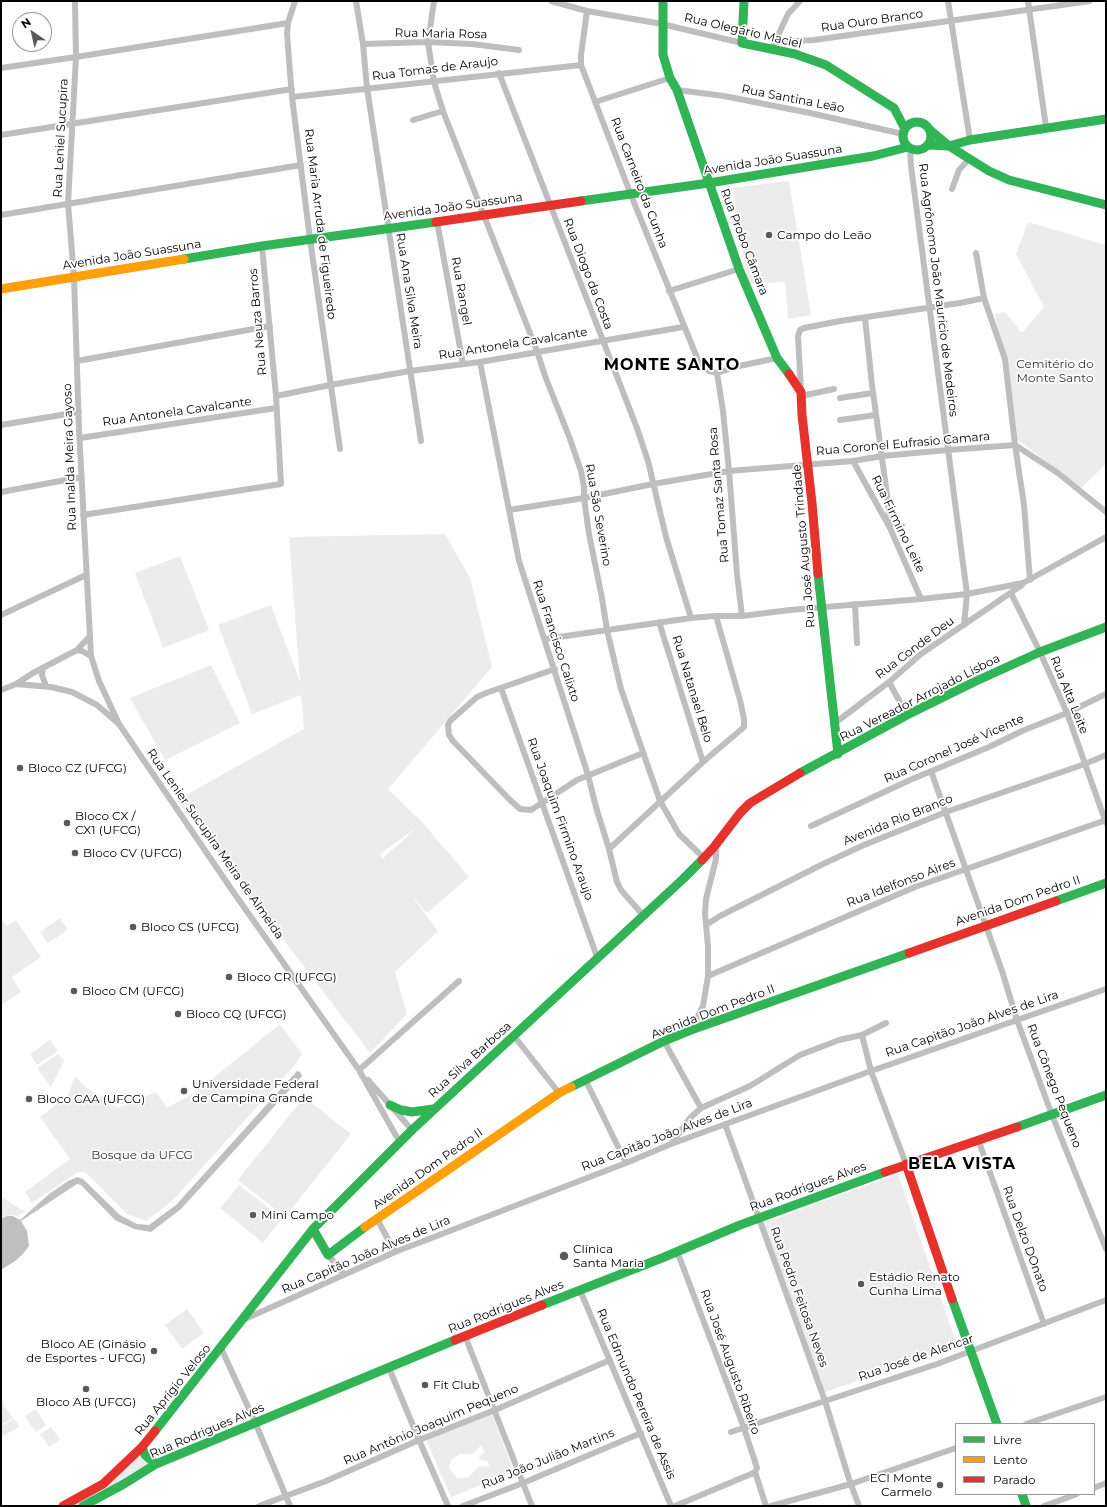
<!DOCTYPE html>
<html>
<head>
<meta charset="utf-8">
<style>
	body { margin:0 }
	#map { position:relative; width:1107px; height:1507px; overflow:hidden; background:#fff; font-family:Montserrat,sans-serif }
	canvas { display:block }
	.frame { position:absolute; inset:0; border:2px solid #000; pointer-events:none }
	.legend { position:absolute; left:955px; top:1423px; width:140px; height:72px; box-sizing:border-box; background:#fff; border:1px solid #999; margin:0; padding:5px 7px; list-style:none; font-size:12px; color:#000 }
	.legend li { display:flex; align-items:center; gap:8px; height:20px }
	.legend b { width:20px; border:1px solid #999 }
	.north { position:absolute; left:12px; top:12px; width:40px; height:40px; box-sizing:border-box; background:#fff; border:1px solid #999; border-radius:50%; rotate:326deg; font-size:11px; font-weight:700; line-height:16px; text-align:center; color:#000 }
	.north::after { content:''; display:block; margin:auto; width:14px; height:18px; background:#595959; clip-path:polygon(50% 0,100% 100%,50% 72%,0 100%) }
</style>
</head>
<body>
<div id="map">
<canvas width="1107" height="1507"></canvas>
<div class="frame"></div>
<ul class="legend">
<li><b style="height:5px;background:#30b455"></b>Livre</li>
<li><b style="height:5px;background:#ff9f0a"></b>Lento</li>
<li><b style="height:5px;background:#e5322d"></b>Parado</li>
</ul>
<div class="north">N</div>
</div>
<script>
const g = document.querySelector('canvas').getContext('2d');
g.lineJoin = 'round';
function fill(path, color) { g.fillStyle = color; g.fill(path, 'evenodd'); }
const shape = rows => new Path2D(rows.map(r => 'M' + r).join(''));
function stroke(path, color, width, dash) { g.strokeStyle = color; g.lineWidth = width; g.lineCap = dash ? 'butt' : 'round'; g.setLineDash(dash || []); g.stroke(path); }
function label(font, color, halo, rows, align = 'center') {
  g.font = font + ' Montserrat,sans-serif'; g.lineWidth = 3.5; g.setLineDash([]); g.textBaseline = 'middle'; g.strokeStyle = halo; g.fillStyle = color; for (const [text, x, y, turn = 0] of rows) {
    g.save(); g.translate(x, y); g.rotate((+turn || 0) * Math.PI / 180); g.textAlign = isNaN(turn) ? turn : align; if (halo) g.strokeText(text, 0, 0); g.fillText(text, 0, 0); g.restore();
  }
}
fill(shape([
	[789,181,811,315,788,319,785,282,748,284,733,188],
	[1028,222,1106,245,1106,464,1081,488,1014,437,995,314,1005,312,1022,333,1044,307,1016,254],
	[445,534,470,578,492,667,388,789,423,823,469,877,427,913,410,893,438,931,395,972,407,1014,370,1053,177,800,304,729,301,695,252,714,218,625,271,605,300,682,289,537],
	[418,827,383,858,382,858,380,854],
	[180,556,209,630,163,648,135,573],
	[211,665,240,723,165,760,130,698],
	[60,918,68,930,48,943,40,932],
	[1,919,7,926,16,920,41,957,12,977,21,992,1,1005],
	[280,1024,302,1054,294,1066,172,1201,146,1221,127,1214,86,1173,78,1172,32,1203,25,1192,70,1159,40,1117,68,1095,75,1076,86,1087,118,1108,156,1092,167,1108,196,1092],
	[50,1040,58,1051,37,1065,30,1054],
	[58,1054,64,1061,51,1087,37,1068],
	[304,1097,351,1134,285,1217,238,1180],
	[898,1174,957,1345,823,1393,764,1223],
	[239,1185,282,1218,263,1243,220,1208],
	[1,1196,20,1209,27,1211,17,1216,11,1215,1,1218],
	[187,1309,204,1333,182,1349,165,1325],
	[1,1401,13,1418,1,1425],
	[36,1409,46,1425,36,1432,25,1417,26,1415],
	[490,1409,514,1472,451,1497,424,1435],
	[481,1445,484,1452,479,1457,480,1460,487,1461,490,1467,479,1466,469,1477,457,1478,452,1472,449,1467,451,1460,460,1454,473,1454],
	[14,1419,20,1427,1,1437,1,1426],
	[51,1427,60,1439,49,1447,40,1434],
	[139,1452,151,1464,125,1481,78,1506,67,1506]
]), '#ececec');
fill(shape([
	[297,1071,300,1072,302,1076,181,1209,151,1232,134,1229,115,1220,81,1185,77,1184,21,1221,27,1231,29,1246,22,1255,15,1261,1,1270,1,1219,7,1216,13,1216,20,1220,49,1194,68,1181,77,1177,83,1179,120,1215,137,1224,149,1225,176,1205]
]), '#bfbfbf');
stroke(shape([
	[75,1,76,57,68,203,74,277,79,429,91,656,99,681,119,724],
	[295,1,288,23,287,34,292,97,310,239,340,449],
	[356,1,363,44,367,88,421,441],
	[434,1,428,42,434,82,443,111,537,351,545,376,570,439,581,471,584,487,584,498,589,534,602,598,607,630,621,689,660,801,679,834,704,858],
	[551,1,587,11,662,24,742,43],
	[948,1,970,140],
	[1028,1,1046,127],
	[587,11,581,55,581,65,631,195,698,360,702,366,709,371,717,373,739,366,777,358],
	[775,42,814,40,1090,1],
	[363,44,428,42,472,44,519,50],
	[774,44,788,14,800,1],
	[1,68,76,57,288,23],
	[499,73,637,428,648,461,666,537,691,618],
	[677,90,724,96,810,113,903,134],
	[292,97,581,65],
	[595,102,670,78],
	[413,120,443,111],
	[1,135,292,89],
	[910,149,911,166,967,594,964,625],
	[952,189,959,170,970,158],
	[1,215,301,165],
	[437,221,463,364],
	[976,253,984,298,1005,359,1015,445,1024,505,1030,580],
	[669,291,739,269],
	[865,318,872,385,888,502,890,528],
	[77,361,270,326],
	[480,362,519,561,588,775,596,807,609,849,617,882,621,890,643,915],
	[717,373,723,411,729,471,737,574,742,616],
	[801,391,798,336,800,330,804,328,840,321,960,303,984,298],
	[276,396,330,385,410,371,480,362,683,327],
	[801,396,834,389],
	[840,398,873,393],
	[840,420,876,415],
	[1,425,79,412],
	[80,438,276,408],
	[853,461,890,528,921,599],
	[1,492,82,477],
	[509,510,584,498,653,484,729,471,853,461,882,456,948,450,1015,445,1058,473,1106,512],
	[83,515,281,484,276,396,262,246],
	[1011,593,1040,652,1067,713,1106,823],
	[855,604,857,643],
	[1,615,86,575],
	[659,622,703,762],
	[545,639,691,618,716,616,742,616,790,610,921,599,967,594,1023,583,1106,537],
	[77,650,82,651,91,656],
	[43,668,42,675,46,686],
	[555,669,486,693,477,697,450,721,448,725,449,735,453,741,509,799,520,809,531,810,577,780,643,753],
	[889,682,907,715],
	[16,684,51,687,72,692,97,705,119,724,234,893,359,1070,399,1141],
	[501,688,597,957],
	[1,690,16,684,33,673,77,650,90,636],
	[835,723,889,682,921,654,1022,585],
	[931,771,1002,971,1017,1020,1052,1115,1106,1249],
	[811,826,910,780,989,747,1022,731,1067,713,1106,694],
	[609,849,703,762,744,727,744,719,740,700,716,616],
	[706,925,720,916,823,864,864,845,946,812,1085,764,1106,755],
	[708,976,915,887,1106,820],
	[691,1030,703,1006,708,976,708,946,705,914,706,899,716,859,716,852,714,847],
	[862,1035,871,1071,906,1164],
	[514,1036,559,1093],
	[664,1041,701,1108],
	[359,1070,459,981],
	[585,1079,626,1163],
	[368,1080,412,1130],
	[725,1124,825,1401,849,1479,859,1506],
	[978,1139,1044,1324],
	[671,1144,690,1118,701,1108,750,1086,800,1055,839,1040,862,1035,886,1023],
	[377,1219,395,1252],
	[328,1255,344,1274],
	[580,1290,671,1506],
	[245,1319,395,1252,626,1163,671,1144,871,1071,1106,989],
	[465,1336,532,1506],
	[221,1348,255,1422,290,1506],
	[389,1368,419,1440,448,1506],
	[1026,1424,1106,1397],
	[731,1432,937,1364,1106,1300],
	[755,1472,766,1506],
	[1094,1488,1106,1483],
	[259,1506,326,1481,419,1440,495,1410,610,1360],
	[463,1506,523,1483,641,1433],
	[675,1506,751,1474,755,1472,757,1468,744,1428,677,1251],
	[771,1506,851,1484,956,1448],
	[1044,1506,1077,1494]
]), '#bebebe', 6);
stroke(shape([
	[663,1,663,55,670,78,677,90,739,269,777,358,789,374],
	[744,1,742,43,795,54,826,65,894,108,905,129],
	'903 136a14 14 0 1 1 28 0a14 14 0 1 1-28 0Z',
	[930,130,949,146,989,171,1009,180,1106,205],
	[928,145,949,146,970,140,1106,119],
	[581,201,709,183,873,156,908,147],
	[184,259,262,246,436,222],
	[818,574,838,754],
	[800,773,907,715,974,682,1040,652,1106,627],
	[1056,901,1106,883],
	[571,1087,664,1041,691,1030,909,953],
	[390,1105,401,1110,412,1112,433,1109],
	[1017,1127,1106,1095],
	[313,1229,412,1130,683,879,702,860],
	[952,1299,997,1424],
	[542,1305,662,1258,740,1225,885,1172],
	[155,1431,313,1229,328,1255,365,1227],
	[142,1447,145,1455,156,1464],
	[1022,1494,1026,1506],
	[83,1506,124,1484,156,1464,455,1340]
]), '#30b455', 9);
stroke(shape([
	[1,289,184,259],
	[365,1227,559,1093,571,1087]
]), '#ff9f0a', 9);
stroke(shape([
	[436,222,581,201],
	[789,374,801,392,802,415,812,503,818,574],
	[702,860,714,847,740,813,750,803,800,773],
	[909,953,1056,901],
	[906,1164,952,1299],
	[885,1172,1017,1127],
	[455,1340,542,1305],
	[63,1506,103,1484,142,1447,155,1431]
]), '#e5322d', 9);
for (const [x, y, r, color] of [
	[769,235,4,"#595959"],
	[20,768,4,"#595959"],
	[67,823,4,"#595959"],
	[75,853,4,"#595959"],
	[133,927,4,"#595959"],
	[229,977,4,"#595959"],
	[74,991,4,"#595959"],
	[178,1014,4,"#595959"],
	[184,1091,4,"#595959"],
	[29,1099,4,"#595959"],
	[253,1215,4,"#595959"],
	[564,1256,5,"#595959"],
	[861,1284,4,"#595959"],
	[154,1351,4,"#595959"],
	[425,1385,4,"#595959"],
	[86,1389,4,"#595959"],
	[940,1485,4,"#595959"]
]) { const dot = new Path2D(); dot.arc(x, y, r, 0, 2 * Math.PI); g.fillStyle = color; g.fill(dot); stroke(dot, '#fff', 1.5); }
label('12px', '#000', '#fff', [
	["Rua Ouro Branco",872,21,-8],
	["Rua Olegário Maciel",743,31,13],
	["Rua Maria Rosa",441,34,1],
	["Rua Tomas de Araujo",435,69,-7],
	["Rua Santina Leão",793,99,11],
	["Rua Leniel Sucupira",61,138,-87],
	["Avenida João Suassuna",773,160,-9],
	["Rua Carneiro da Cunha",639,183,69],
	["Avenida João Suassuna",453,207,-8],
	["Rua Maria Arruda de Figueiredo",320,224,83],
	["Rua Probo Câmara",744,242,69],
	["Avenida João Suassuna",132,255,-9],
	["Rua Diogo da Costa",588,274,69],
	["Rua Agrônomo João Maurício de Medeiros",938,290,83],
	["Rua Ana Silva Meira",409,291,81],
	["Rua Rangel",461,291,80],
	["Rua Neuza Barros",258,322,-95],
	["Rua Antonela Cavalcante",513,344,-9],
	["Rua Antonela Cavalcante",177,412,-8],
	["Rua Coronel Eufrasio Camara",903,444,-5],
	["Rua Inalda Meira Gayoso",70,457,-92],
	["Rua Tomaz Santa Rosa",719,495,-95],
	["Rua São Severino",598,515,80],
	["Rua Firmino Leite",898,524,64],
	["Rua José Augusto Trindade",804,546,-95],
	["Rua Francisco Calixto",556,641,72],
	["Rua Conde Deu",915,648,-37],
	["Rua Natanael Belo",692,689,73],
	["Rua Alta Leite",1069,695,68],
	["Rua Vereador Arrojado Lisboa",920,698,-27],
	["Rua Coronel José Vicente",954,749,-24],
	["Rua Joaquim Firmino Araujo",560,819,70],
	["Avenida Rio Branco",898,820,-22],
	["Rua Lenier Sucupira Meira de Almeida",215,844,55],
	["Rua Idelfonso Aires",901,883,-21],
	["Avenida Dom Pedro II",1018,901,-19],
	["Avenida Dom Pedro II",713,1012,-21],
	["Rua Capitão João Alves de Lira",972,1024,-19],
	["Rua Silva Barbosa",470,1060,-42],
	["Rua Cônego Pequeno",1054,1086,69],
	["Rua Capitão João Alves de Lira",667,1135,-21],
	["Avenida Dom Pedro II",428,1169,-35],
	["Rua Rodrigues Alves",808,1187,-20],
	["Rua Delzo DOnato",1025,1239,70],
	["Rua Capitão João Alves de Lira",366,1255,-23],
	["Rua Pedro Feitosa Neves",799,1297,70],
	["Rua Rodrigues Alves",506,1307,-22],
	["Rua José de Alencar",916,1358,-19],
	["Rua José Augusto Ribeiro",730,1362,70],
	["Rua Aprígio Veloso",173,1390,-51],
	["Rua Edmundo Pereira de Assis",636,1394,67],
	["Rua Antônio Joaquim Pequeno",431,1425,-23],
	["Rua Rodrigues Alves",207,1431,-23],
	["Rua João Julião Martins",548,1459,-22]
]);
label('12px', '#000', '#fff', [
	["Campo do Leão",777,235],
	["Bloco CZ (UFCG)",28,768],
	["Bloco CX /",75,816],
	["CX1 (UFCG)",75,830],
	["Bloco CV (UFCG)",83,853],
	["Bloco CS (UFCG)",141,927],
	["Bloco CR (UFCG)",237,977],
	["Bloco CM (UFCG)",82,991],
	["Bloco CQ (UFCG)",186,1014],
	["Universidade Federal",192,1084],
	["de Campina Grande",192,1098],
	["Bloco CAA (UFCG)",37,1099],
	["Mini Campo",261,1215],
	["Clínica",573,1249],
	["Santa Maria",573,1263],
	["Estádio Renato",869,1277],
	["Cunha Lima",869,1291],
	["Bloco AE (Ginásio",146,1344,"right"],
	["de Esportes - UFCG)",146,1358,"right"],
	["Fit Club",433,1385],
	["Bloco AB (UFCG)",86,1402,"center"],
	["ECI Monte",932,1478,"right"],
	["Carmelo",932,1492,"right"]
], 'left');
label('12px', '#333', '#fff', [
	["Cemitério do",1055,364],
	["Monte Santo",1055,378],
	["Bosque da UFCG",142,1155]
]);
g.letterSpacing = '1px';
label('bold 16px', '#000', '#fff', [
	["MONTE SANTO",672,365],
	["BELA VISTA",962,1164]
]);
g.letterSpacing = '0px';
</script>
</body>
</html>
